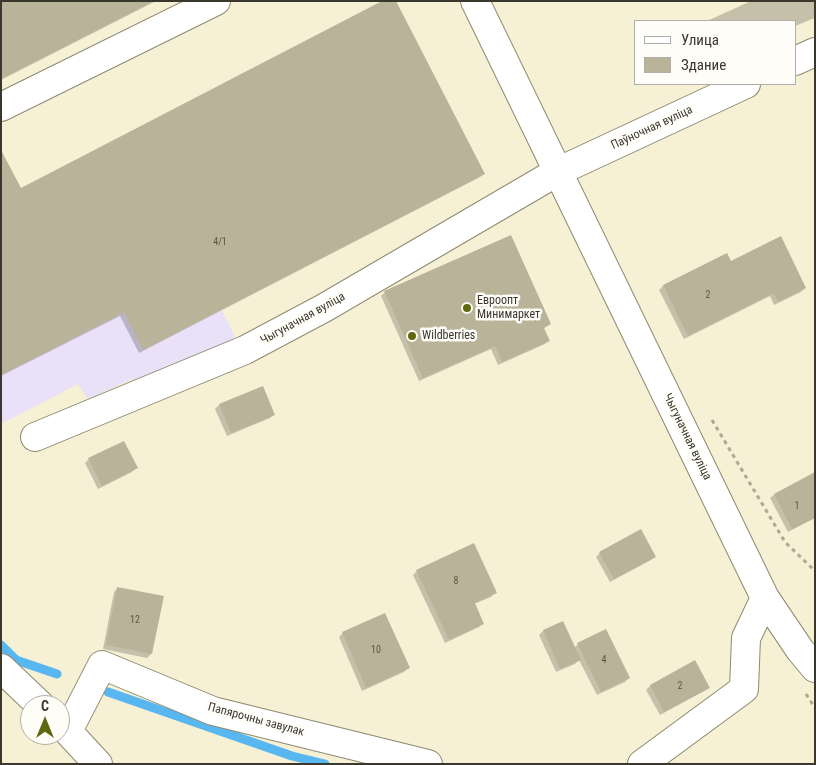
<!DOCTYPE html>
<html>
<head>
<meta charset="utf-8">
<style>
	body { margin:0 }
	#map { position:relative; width:816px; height:765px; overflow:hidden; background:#f6f0d4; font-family:"Roboto Condensed",sans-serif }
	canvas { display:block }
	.frame { position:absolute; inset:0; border:2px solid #3a382d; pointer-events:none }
	.legend { position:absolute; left:634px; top:20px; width:162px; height:65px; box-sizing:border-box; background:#fefdf7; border:1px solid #b0aea6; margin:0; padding:6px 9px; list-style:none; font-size:15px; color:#3a382d }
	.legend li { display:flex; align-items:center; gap:10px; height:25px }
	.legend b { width:25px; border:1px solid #b0aea6 }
	.north { position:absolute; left:20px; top:695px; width:50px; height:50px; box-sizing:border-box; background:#fefdf7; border:1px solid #b0aea6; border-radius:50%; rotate:0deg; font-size:14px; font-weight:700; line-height:20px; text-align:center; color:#3a382d }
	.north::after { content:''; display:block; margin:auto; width:18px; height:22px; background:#5e690f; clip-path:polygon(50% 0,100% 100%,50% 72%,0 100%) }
</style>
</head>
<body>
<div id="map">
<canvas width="816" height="765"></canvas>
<div class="frame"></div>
<ul class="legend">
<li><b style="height:6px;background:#fff"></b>Улица</li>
<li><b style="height:14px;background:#b9b399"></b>Здание</li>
</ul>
<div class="north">С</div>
</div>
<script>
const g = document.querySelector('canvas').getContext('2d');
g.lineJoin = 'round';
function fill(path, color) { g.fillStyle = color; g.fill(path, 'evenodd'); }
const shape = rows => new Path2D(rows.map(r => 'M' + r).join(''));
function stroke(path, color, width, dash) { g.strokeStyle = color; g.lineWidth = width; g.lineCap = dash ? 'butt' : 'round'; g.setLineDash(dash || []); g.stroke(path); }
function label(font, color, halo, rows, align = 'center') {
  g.font = font + ' "Roboto Condensed",sans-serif'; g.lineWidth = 5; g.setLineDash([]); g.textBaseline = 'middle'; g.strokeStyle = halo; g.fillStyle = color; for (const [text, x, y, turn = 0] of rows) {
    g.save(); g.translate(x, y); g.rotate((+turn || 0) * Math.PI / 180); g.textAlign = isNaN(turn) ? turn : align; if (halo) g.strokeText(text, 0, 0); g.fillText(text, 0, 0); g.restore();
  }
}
fill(shape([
	[222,310,238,343,140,389,132,379,88,399,78,384,1,424,1,375,124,312,143,350]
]), '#e8e1f7');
fill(shape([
	[1,1,156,1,1,80],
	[751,1,815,1,815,18,795,26,795,21,707,21],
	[1,157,20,190,484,173,480,177,139,353,120,316,1,376],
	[726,255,730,262,805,288,801,292,774,305,770,296,684,339,659,290,663,286],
	[385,292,549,324,543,329,549,340,545,344,498,365,491,349,419,381,381,296],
	[263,387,274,414,270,418,227,436,215,409,219,405],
	[89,459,136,468,132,472,98,489,85,463],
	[815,473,815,518,788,532,770,498,774,495],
	[600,553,655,556,651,560,610,582,596,557],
	[417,571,495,593,491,597,474,604,483,623,479,627,445,643,413,575],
	[118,588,151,654,147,658,103,649,114,592],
	[385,615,408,668,404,672,362,691,339,637,343,633],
	[563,623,574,648,578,644,629,678,625,682,597,695,579,660,575,664,556,672,539,635,543,631],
	[694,662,708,687,704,691,660,715,646,690,650,686]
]), '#0003');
stroke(shape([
	[1,645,16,660,57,674],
	[108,692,292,756,325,764]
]), '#58b7f0', 9);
fill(shape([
	[1,1,154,1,1,79],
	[382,1,396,1,485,174,143,350,124,312,1,375,1,150,21,188],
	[511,235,551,324,544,328,550,341,502,362,495,346,423,378,384,291],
	[781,236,806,288,778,302,774,293,688,336,663,285,727,253,731,261],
	[263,386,275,415,231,433,219,404],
	[124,441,138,468,102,486,88,458],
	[815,472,815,518,792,529,774,494],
	[641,529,656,557,614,579,599,552],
	[474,543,497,593,475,603,484,624,449,640,416,570],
	[117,587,164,596,152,654,106,645],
	[385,613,410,668,366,688,342,632],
	[563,621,581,660,560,669,543,630],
	[606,629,630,678,601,692,577,643],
	[695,660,710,688,664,712,650,685]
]), '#b9b399');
const minor = shape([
	[475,1,765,598,800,650,815,668],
	[795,61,815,52],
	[1,107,216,1],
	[35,437,245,350,324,308,557,172,746,84],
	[1,668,40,705],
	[60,723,98,764],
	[68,731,102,665,213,711,428,764],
	[642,764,744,689,746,638,765,598]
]);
stroke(minor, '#8f8970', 30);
stroke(shape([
	[712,420,785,542,815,571],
	[806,694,815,708]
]), '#ada993', 3, [4, 4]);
stroke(minor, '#fff', 28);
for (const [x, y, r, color] of [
	[467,308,5,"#5e690f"],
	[412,336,5,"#5e690f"]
]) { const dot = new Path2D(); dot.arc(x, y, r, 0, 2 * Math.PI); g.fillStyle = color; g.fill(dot); stroke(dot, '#fefdf7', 2); }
label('10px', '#5a5748', null, [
	["4/1",220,242],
	["2",708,295],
	["1",797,506],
	["8",456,581],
	["12",135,620],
	["10",376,650],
	["4",604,660],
	["2",680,686]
]);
label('12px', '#3a382d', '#fefdf7', [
	["Паўночная вуліца",652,128,-25],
	["Чыгуначная вуліца",303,319,-29],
	["Чыгуначная вуліца",687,437,64],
	["Папярочны завулак",256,720,15]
]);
label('12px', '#3a382d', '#fefdf7', [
	["Евроопт",477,301],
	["Минимаркет",477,315],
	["Wildberries",422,336]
], 'left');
</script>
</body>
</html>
